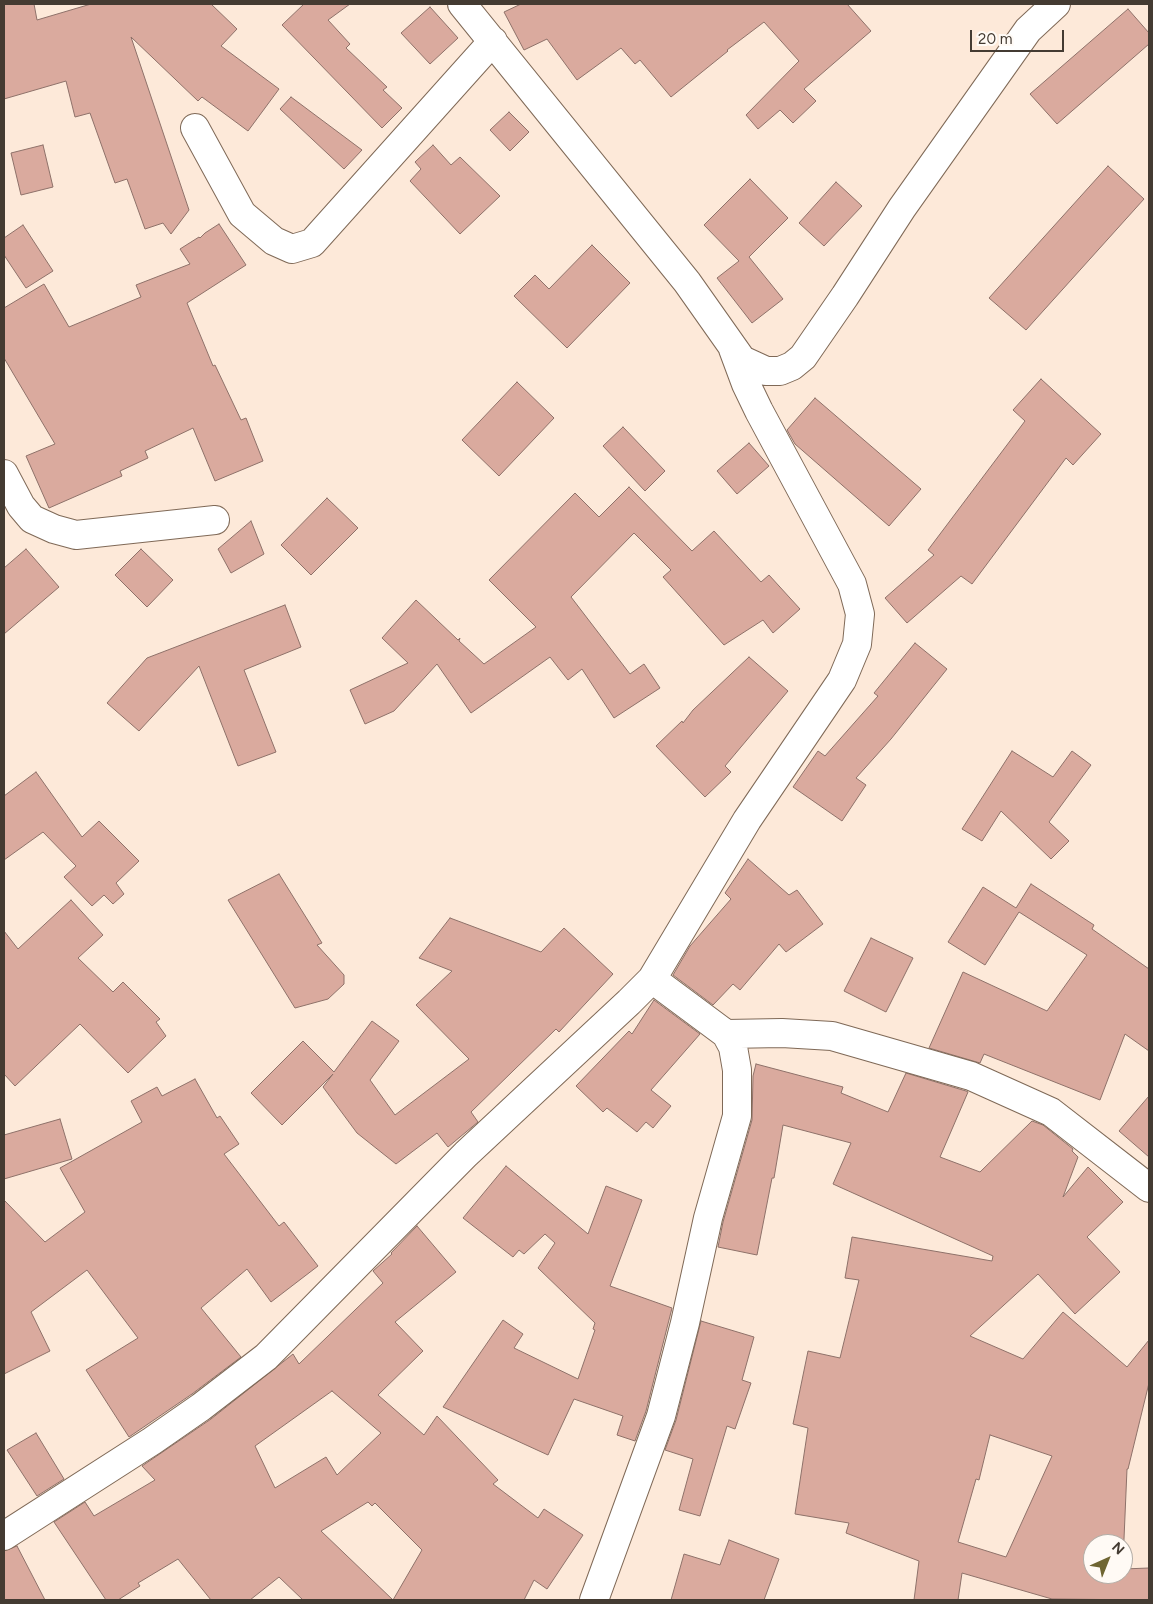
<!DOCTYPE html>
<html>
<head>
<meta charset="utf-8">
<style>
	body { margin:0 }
	#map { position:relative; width:1153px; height:1604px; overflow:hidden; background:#fde9d9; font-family:Figtree,sans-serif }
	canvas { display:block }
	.frame { position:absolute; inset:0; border:5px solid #443b32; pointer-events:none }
	.north { position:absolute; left:1083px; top:1534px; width:50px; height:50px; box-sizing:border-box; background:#fffaf5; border:1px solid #b4aea7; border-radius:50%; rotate:44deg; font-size:14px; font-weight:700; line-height:20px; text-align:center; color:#443b32 }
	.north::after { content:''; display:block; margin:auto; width:18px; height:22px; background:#6f6532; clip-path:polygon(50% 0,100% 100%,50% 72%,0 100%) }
	.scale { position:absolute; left:970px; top:30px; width:94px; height:22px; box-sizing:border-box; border:2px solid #443b32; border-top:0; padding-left:6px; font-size:15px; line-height:18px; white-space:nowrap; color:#443b32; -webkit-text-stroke:4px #fffaf5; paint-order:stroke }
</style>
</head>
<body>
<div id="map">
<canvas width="1153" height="1604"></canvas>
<div class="frame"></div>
<div class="north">N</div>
<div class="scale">20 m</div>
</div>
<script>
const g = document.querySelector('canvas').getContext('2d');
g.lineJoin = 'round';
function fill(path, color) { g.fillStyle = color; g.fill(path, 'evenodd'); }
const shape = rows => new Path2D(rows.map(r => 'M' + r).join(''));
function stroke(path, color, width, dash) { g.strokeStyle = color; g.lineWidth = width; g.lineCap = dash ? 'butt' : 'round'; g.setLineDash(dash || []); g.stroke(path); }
const building = shape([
	[4,4,34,4,37,20,91,4,211,4,237,29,221,46,279,89,248,131,202,97,198,101,131,37,189,210,171,234,163,223,145,229,127,179,115,183,90,113,75,117,66,81,4,99,4,4],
	[304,4,350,4,328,20,350,44,346,48,387,87,383,90,402,108,382,128,282,25,304,4],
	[521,4,847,4,871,31,804,89,816,101,793,123,780,110,758,129,746,115,799,61,764,22,727,50,728,51,671,97,640,60,635,64,621,48,577,80,547,39,524,50,504,12,521,4],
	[430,7,458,38,430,64,401,33,430,7],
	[1128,9,1149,33,1149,44,1057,124,1030,94,1128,9],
	[291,97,362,150,344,169,280,109,291,97],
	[509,112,529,132,510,151,490,130,509,112],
	[43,145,53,187,21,195,11,153,43,145],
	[433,145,451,165,460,157,500,196,460,234,410,181,421,169,415,162,433,145],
	[1108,166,1144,199,1026,330,989,298,1108,166],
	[750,179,788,218,749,257,783,299,752,323,717,278,739,261,704,225,750,179],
	[836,182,862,206,824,246,799,223,836,182],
	[219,224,246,265,187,303,213,366,215,365,241,420,246,418,263,461,215,481,193,428,145,451,148,458,120,471,122,476,49,508,26,456,55,444,4,358,4,308,44,284,69,327,141,297,136,285,190,264,180,249,199,237,200,238,205,233,219,224],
	[23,225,53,271,26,288,4,255,4,238,23,225],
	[592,245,630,283,567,348,514,296,535,275,549,289,592,245],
	[1041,379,1101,434,1073,465,1066,458,972,584,961,576,907,623,885,598,934,555,928,550,1025,421,1013,410,1041,379],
	[517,382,554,418,499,476,462,440,517,382],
	[815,398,921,489,889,526,795,444,787,430,815,398],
	[623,427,665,471,645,491,603,446,623,427],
	[749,443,769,466,737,494,717,471,749,443],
	[629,487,692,551,714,531,761,582,769,575,800,609,773,633,763,620,724,645,663,577,671,570,634,533,571,597,630,674,644,664,660,688,614,718,582,669,568,680,550,657,471,713,437,664,394,711,365,724,350,690,408,663,382,638,416,600,458,640,460,638,459,641,484,664,536,627,489,580,575,493,599,517,629,487],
	[327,498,358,528,311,575,281,545,327,498],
	[251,521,264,554,231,573,218,549,251,521],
	[26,549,59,587,4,634,4,568,26,549],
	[141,549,173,580,147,607,115,575,141,549],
	[285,605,301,647,244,670,276,752,238,766,199,666,139,731,107,703,147,658,285,605],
	[915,643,947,669,891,739,856,778,866,785,842,821,793,787,818,751,825,756,878,696,874,693,915,643],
	[749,657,788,691,725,766,731,772,705,797,656,746,682,721,683,723,693,710,749,657],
	[1012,751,1053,777,1072,751,1091,765,1049,822,1069,841,1051,859,1001,811,982,841,962,829,1012,751],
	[36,772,82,837,99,821,139,861,116,883,124,894,113,904,104,895,92,906,64,877,76,866,43,832,4,860,4,796,36,772],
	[748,859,789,895,797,890,823,924,786,952,779,944,740,990,733,984,713,1005,673,975,690,946,731,899,725,893,748,859],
	[279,874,322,943,317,945,344,975,344,984,328,999,295,1008,228,900,279,874],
	[1031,884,1094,925,1092,929,1149,969,1149,1051,1125,1034,1100,1100,984,1054,980,1063,929,1048,963,972,1047,1011,1087,955,1019,912,985,965,948,942,983,887,1016,908,1031,884],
	[71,900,103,935,78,958,113,992,123,982,160,1019,156,1022,166,1036,128,1073,80,1024,15,1086,4,1074,4,931,18,949,71,900],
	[450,918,541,952,564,928,613,974,559,1032,556,1029,471,1112,478,1122,448,1147,437,1133,396,1164,357,1133,323,1087,333,1074,282,1125,251,1093,303,1041,334,1072,372,1021,399,1041,370,1080,395,1115,469,1059,416,1005,452,971,419,958,450,918],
	[871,938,913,958,886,1012,844,991,871,938],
	[654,1000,700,1034,651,1090,671,1106,653,1128,646,1122,637,1132,607,1108,603,1112,576,1086,629,1031,632,1034,654,1000],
	[756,1064,843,1087,841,1093,888,1112,906,1073,966,1091,968,1092,940,1157,980,1172,1032,1121,1043,1125,1073,1149,1072,1151,1078,1157,1063,1197,1088,1167,1123,1202,1087,1237,1120,1272,1075,1314,1038,1274,970,1336,1023,1359,1063,1312,1127,1367,1149,1340,1149,1383,1128,1469,1127,1469,1123,1562,1123,1544,1093,1544,1093,1574,1123,1574,1123,1569,1149,1568,1149,1600,1052,1599,962,1573,958,1600,914,1600,919,1561,846,1533,849,1523,795,1514,808,1428,793,1424,808,1351,840,1358,859,1280,845,1278,852,1237,992,1261,993,1256,833,1184,851,1143,783,1125,774,1178,772,1178,757,1255,718,1247,723,1222,752,1120,753,1076,756,1064],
	[990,1435,1052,1456,1006,1557,958,1542,976,1479,979,1480,990,1435],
	[195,1079,217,1118,220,1116,239,1144,224,1154,279,1226,284,1222,318,1266,271,1302,247,1269,201,1308,241,1357,192,1394,129,1437,86,1370,138,1338,87,1270,31,1312,50,1351,4,1374,4,1200,45,1242,85,1212,60,1168,142,1122,131,1101,157,1087,162,1096,195,1079],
	[1149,1096,1149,1157,1119,1131,1149,1096],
	[60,1119,72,1159,4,1179,4,1135,60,1119],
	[506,1166,588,1234,606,1186,642,1200,610,1286,672,1308,646,1411,635,1441,617,1435,623,1416,574,1399,548,1455,443,1407,503,1320,523,1334,514,1348,578,1379,595,1330,593,1329,595,1323,538,1268,555,1243,545,1234,524,1254,519,1250,513,1257,463,1218,506,1166],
	[417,1226,456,1272,395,1322,423,1351,378,1395,424,1435,437,1416,498,1480,493,1484,538,1518,544,1509,583,1535,547,1589,534,1580,524,1600,393,1600,422,1550,375,1503,372,1506,368,1502,321,1531,393,1600,303,1600,279,1577,250,1600,211,1600,178,1559,138,1583,140,1586,118,1600,106,1600,54,1522,85,1502,94,1516,155,1480,142,1466,211,1419,293,1354,299,1364,383,1283,373,1271,392,1254,391,1253,417,1226],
	[332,1391,381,1433,337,1475,326,1457,275,1488,255,1446,332,1391],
	[701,1321,754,1337,742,1380,751,1383,735,1429,727,1426,700,1516,679,1510,693,1459,665,1450,676,1420,701,1321],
	[36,1433,64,1479,37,1496,7,1450,36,1433],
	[729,1540,779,1559,764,1600,671,1600,684,1554,720,1565,729,1540],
	[17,1546,45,1600,4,1600,4,1551,17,1546]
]);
fill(building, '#daaa9e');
stroke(building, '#8e7169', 1);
const minor = shape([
	[462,4,687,282,742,360,766,371,780,371,792,366,803,357,845,296,902,208,1028,30,1056,4],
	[195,128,242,214,274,241,292,249,312,243,493,41],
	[4,474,21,506,32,519,54,529,76,535,215,520],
	[726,1034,782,1033,832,1036,971,1076,1051,1112,1149,1188],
	[4,1536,152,1441,201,1407,266,1357,466,1154,629,1002,652,979,747,820,842,680,857,644,860,614,852,584,759,411,746,384,733,349],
	[594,1600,661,1416,685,1323,708,1218,737,1116,737,1070,733,1047,726,1034,652,979]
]);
stroke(minor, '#7f6957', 30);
stroke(minor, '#fff', 28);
</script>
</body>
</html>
